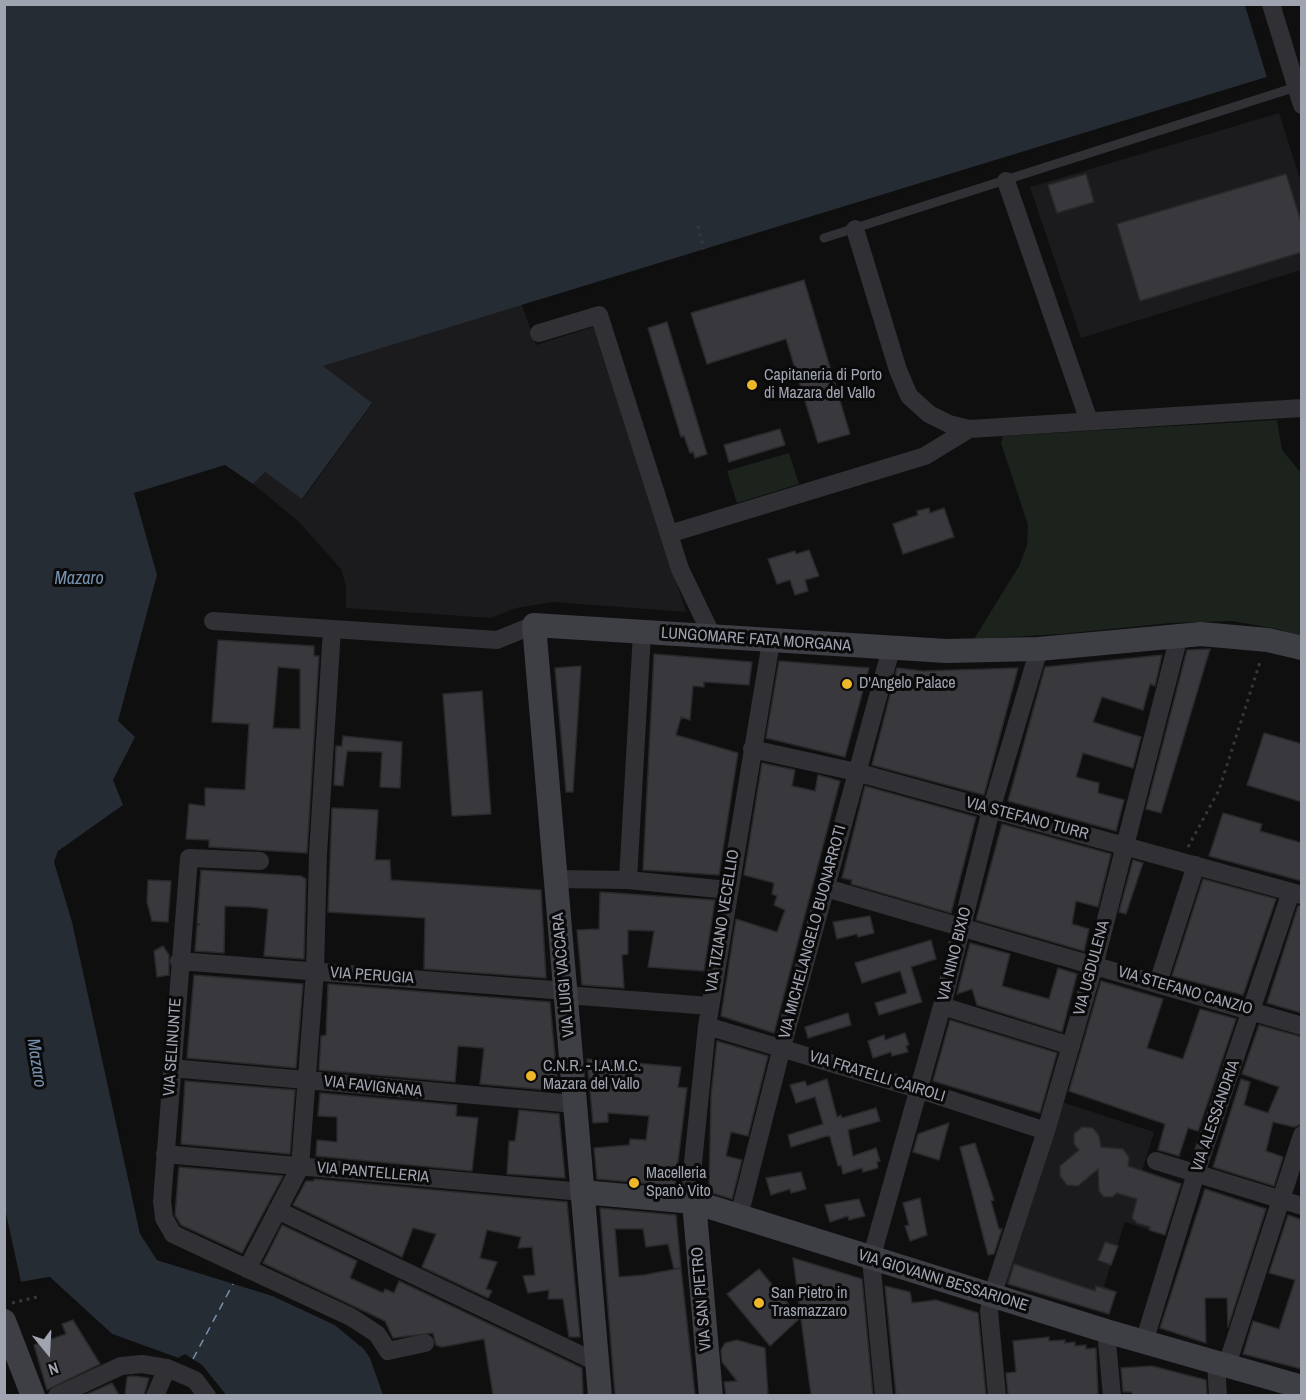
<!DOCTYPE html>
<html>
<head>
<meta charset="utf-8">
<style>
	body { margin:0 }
	#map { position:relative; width:1306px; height:1400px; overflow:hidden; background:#0f0f10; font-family:"Archivo Narrow",sans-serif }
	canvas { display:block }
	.frame { position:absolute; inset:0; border:6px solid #a0a4b1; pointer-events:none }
	.north { position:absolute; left:18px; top:1322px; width:60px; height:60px; -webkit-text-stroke:4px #0a0a0b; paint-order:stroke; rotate:162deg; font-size:16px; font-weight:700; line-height:24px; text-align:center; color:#a0a4b1 }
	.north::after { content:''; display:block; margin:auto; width:21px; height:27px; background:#a0a4b1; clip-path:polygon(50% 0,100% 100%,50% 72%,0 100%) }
</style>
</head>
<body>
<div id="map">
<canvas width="1306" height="1400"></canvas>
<div class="frame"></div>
<div class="north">N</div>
</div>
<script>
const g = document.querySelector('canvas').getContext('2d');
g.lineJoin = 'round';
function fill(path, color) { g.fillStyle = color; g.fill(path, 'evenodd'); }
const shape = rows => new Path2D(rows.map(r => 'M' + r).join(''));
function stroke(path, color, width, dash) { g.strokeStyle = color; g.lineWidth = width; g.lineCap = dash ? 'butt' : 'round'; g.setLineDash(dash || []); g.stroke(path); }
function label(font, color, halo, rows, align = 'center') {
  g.font = font + ' "Archivo Narrow",sans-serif'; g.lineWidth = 6; g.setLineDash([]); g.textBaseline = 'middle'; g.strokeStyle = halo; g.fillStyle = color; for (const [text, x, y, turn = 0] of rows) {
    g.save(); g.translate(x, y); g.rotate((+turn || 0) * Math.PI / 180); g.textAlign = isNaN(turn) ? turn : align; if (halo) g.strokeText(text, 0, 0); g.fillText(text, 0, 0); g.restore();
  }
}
fill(shape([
	[1279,113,1301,182,1301,270,1081,338,1030,187],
	[522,305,536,345,593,327,686,612,554,602,516,608,491,618,346,608,346,586,341,569,298,521,253,484,265,472,303,499,372,404,322,366],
	[1062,1102,1154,1132,1134,1198,1158,1206,1149,1230,1125,1222,1104,1286,1116,1292,1059,1299,1004,1283]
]), '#1b1b1d');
fill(shape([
	[1277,420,1282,450,1301,473,1301,637,1278,629,1232,621,1170,623,1061,634,974,639,1019,566,1027,546,1028,525,1001,443,1003,436],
	[789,453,799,484,737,503,727,471]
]), '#1b231c');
fill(shape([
	[4,5,1245,5,1267,77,323,366,372,403,302,499,265,472,253,484,225,465,134,493,157,575,118,721,135,737,113,780,123,805,58,851,54,862,72,922,140,1233,157,1260,273,1296,335,1325,363,1348,370,1358,383,1395,226,1395,202,1365,185,1355,178,1358,112,1334,50,1277,21,1282,4,1204]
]), '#262c33');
fill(shape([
	[1249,4,1270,76,1268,80,523,308,522,305,1267,77,1245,5],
	[112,1089,143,1232,159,1258,274,1293,337,1323,362,1344,360,1346,335,1325,273,1296,157,1260,140,1234,110,1093],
	[49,1277,112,1334,178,1358,185,1354,202,1365,226,1395,222,1396,200,1367,185,1358,177,1361,111,1336,49,1280,22,1285,21,1282]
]), '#0f0f10');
stroke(shape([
	[193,1359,233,1284]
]), '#7690ad', 1.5, [8, 6]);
const building = shape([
	[1086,174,1094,202,1057,213,1048,185,1086,174],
	[1286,174,1302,225,1302,252,1140,301,1117,224,1286,174],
	[804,280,850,434,818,443,786,339,707,364,691,313,804,280],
	[667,322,707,454,695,458,693,452,690,453,684,436,681,437,648,328,667,322],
	[780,429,785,445,729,462,724,445,780,429],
	[929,508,930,513,944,508,954,537,903,554,893,524,918,515,917,511,929,508],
	[809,550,819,576,805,580,808,591,795,595,790,580,777,584,768,559,795,551,796,554,809,550],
	[218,640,314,646,314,656,319,656,307,853,209,847,209,840,186,839,189,804,205,806,205,788,245,790,249,724,212,722,218,640],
	[278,667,300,669,300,729,273,728,278,667],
	[1210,649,1161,813,1146,809,1187,650,1210,649],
	[654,654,752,662,749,685,704,682,704,687,693,686,690,720,681,717,676,735,738,753,719,875,643,870,654,654],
	[1162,655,1155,686,1150,684,1143,710,1102,697,1093,722,1141,737,1133,768,1083,753,1076,777,1099,783,1098,793,1124,800,1116,831,1008,801,1045,667,1162,655],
	[779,661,869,668,845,757,766,738,779,661],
	[581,666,573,792,566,792,555,668,581,666],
	[897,668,923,671,1018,668,984,795,872,765,897,668],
	[482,691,491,814,452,816,443,694,482,691],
	[1264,733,1302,744,1302,802,1247,785,1264,733],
	[343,736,402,742,400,788,380,787,382,752,347,751,343,786,334,785,336,746,342,746,343,736],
	[762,763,795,770,792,786,815,791,818,775,840,781,774,1033,721,1016,736,919,777,932,785,910,774,905,777,896,772,894,774,883,744,875,762,763],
	[865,786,976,817,951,913,851,884,852,880,842,878,865,786],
	[332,808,378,810,375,860,390,860,391,880,541,890,546,978,424,969,425,918,328,912,332,808],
	[1223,813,1262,824,1260,831,1302,843,1302,881,1209,856,1223,813],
	[1002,824,1111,854,1098,907,1076,901,1072,924,1089,929,1084,951,976,920,1002,824],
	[1133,860,1143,863,1126,914,1119,912,1133,860],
	[201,870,301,876,306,879,304,959,264,956,268,909,251,907,225,906,224,953,195,951,197,926,200,924,197,924,201,870],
	[1203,879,1276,899,1243,995,1172,976,1203,879],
	[148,880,171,881,168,922,152,921,147,902,148,880],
	[600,892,715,900,704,971,648,967,654,931,628,930,628,954,622,955,624,988,582,985,577,930,599,929,600,892],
	[1298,906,1302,906,1302,1013,1267,1003,1298,906],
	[870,916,874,933,858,937,857,934,837,939,833,922,870,916],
	[931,940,936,959,911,967,922,1002,879,1015,875,1003,907,993,900,971,862,983,855,963,931,940],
	[970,943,1010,954,1002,986,1049,999,1058,968,1077,974,1062,1032,977,1005,972,989,957,994,970,943],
	[163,946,169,955,169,975,157,977,154,951,163,946],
	[194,975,303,984,296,1068,187,1058,194,975],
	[1101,981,1163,999,1147,1048,1183,1059,1200,1009,1236,1019,1198,1131,1188,1128,1179,1156,1158,1150,1165,1124,1069,1091,1101,981],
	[328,984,550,1002,558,1091,480,1084,484,1048,458,1046,455,1082,319,1070,321,1036,326,1035,328,984],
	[848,1013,851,1025,808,1038,805,1027,848,1013],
	[950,1020,1057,1053,1040,1113,933,1081,950,1020],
	[1259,1025,1302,1037,1302,1124,1294,1127,1273,1122,1266,1151,1283,1157,1274,1186,1213,1167,1241,1079,1250,1082,1244,1105,1268,1113,1279,1087,1242,1074,1259,1025],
	[905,1033,909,1045,906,1046,908,1052,892,1056,891,1052,873,1058,868,1041,884,1035,885,1040,905,1033],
	[717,1041,768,1056,748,1136,731,1132,726,1156,742,1160,732,1199,709,1192,711,1095,717,1041],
	[587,1059,681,1067,678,1087,687,1088,675,1186,597,1179,594,1148,629,1145,630,1139,646,1140,649,1116,608,1113,608,1122,593,1123,587,1059],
	[827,1079,837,1117,841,1115,842,1118,876,1108,880,1121,848,1130,853,1156,876,1148,880,1161,877,1162,878,1168,863,1172,862,1168,843,1174,841,1165,838,1166,830,1137,827,1136,791,1147,788,1135,823,1124,815,1097,796,1103,790,1085,805,1081,807,1086,827,1079],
	[185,1081,295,1090,290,1154,181,1144,185,1081],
	[320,1093,457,1105,456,1116,478,1118,472,1171,316,1156,317,1140,337,1142,337,1117,318,1116,320,1093],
	[519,1110,559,1114,565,1178,507,1174,509,1141,515,1141,519,1110],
	[949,1123,939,1160,913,1152,918,1134,949,1123],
	[1082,1127,1093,1128,1099,1136,1101,1147,1123,1149,1129,1157,1128,1166,1181,1184,1165,1235,1149,1230,1150,1227,1137,1223,1132,1218,1137,1199,1117,1193,1112,1197,1104,1197,1099,1191,1098,1169,1078,1186,1067,1185,1060,1176,1060,1166,1079,1150,1074,1144,1074,1134,1082,1127],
	[975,1143,994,1200,991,1201,999,1229,1002,1229,994,1254,988,1255,960,1147,975,1143],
	[179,1167,283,1176,242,1253,181,1225,175,1215,179,1167],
	[801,1172,806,1189,791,1193,790,1189,771,1195,766,1178,801,1172],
	[314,1179,567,1202,580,1337,569,1337,563,1299,548,1299,549,1290,528,1293,523,1276,535,1275,532,1247,518,1248,521,1237,487,1230,480,1258,497,1262,486,1289,492,1291,488,1298,422,1267,436,1234,413,1228,402,1257,293,1205,306,1181,314,1181,314,1179],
	[1205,1189,1266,1209,1228,1327,1227,1298,1205,1298,1206,1343,1160,1328,1205,1189],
	[920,1198,927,1235,910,1241,905,1226,909,1225,903,1203,920,1198],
	[859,1199,865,1216,849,1220,848,1216,830,1222,825,1205,859,1199],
	[600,1208,676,1215,681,1268,674,1269,668,1244,646,1247,643,1229,615,1229,619,1277,644,1275,681,1268,695,1395,615,1395,600,1208],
	[1288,1215,1302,1220,1302,1369,1243,1354,1253,1321,1279,1329,1295,1280,1269,1273,1288,1215],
	[282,1225,357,1261,350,1278,383,1293,385,1289,394,1293,399,1281,582,1368,583,1395,493,1395,484,1339,442,1347,436,1345,433,1333,393,1338,385,1321,263,1263,282,1225],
	[1105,1242,1118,1246,1111,1265,1098,1260,1105,1242],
	[793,1258,862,1279,873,1395,811,1395,793,1258],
	[1014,1264,1095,1291,1096,1286,1116,1292,1109,1314,1008,1284,1014,1264],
	[759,1269,800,1318,770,1346,727,1294,759,1269],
	[885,1286,910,1292,912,1303,936,1300,978,1313,986,1395,896,1395,885,1286],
	[73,1320,100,1364,47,1390,34,1345,66,1334,62,1324,73,1320],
	[1049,1337,1049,1341,1065,1340,1065,1343,1075,1342,1075,1346,1086,1345,1086,1349,1096,1348,1098,1395,1008,1395,1006,1373,1016,1372,1013,1341,1049,1337],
	[737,1340,765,1348,768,1395,726,1395,724,1382,737,1381,722,1362,721,1350,725,1343,737,1340],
	[1152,1366,1206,1380,1207,1395,1132,1395,1132,1392,1123,1392,1121,1368,1152,1366],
	[132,1376,149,1378,144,1395,125,1395,127,1377,132,1376],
	[112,1383,119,1395,85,1395,112,1383]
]);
fill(building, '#39393d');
stroke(building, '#29292c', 1.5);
stroke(shape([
	[698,226,704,249],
	[1188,847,1219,790,1261,659],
	[12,1303,37,1297]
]), '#36373c', 3, [3, 4.5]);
stroke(shape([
	[824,238,1296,87]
]), '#303035', 9);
stroke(shape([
	[1271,4,1302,105],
	[1006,181,1089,421],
	[855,229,898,370,909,396,929,414,949,424,969,429,1302,408],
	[539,333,599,315,680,569,713,638],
	[669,534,925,456,969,429],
	[213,621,497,640,534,625],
	[752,749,856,772,1302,895],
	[260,861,189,858,162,1201,164,1218,173,1234,351,1317,377,1334,388,1351,425,1343],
	[556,879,628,880,728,890],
	[628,880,642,633],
	[826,888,1302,1026],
	[179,961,566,991],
	[1158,983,1196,865],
	[566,995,710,1006],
	[942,1006,1071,1046],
	[707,1026,917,1089,1046,1131],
	[171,1068,575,1104],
	[165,1154,582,1192],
	[1156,1161,1302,1206],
	[694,1202,691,1182,707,1026,771,642],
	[277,1210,598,1363],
	[739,1216,782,1047,891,649],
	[247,1269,300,1167,315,971,318,854,332,629],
	[1106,1331,1112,1396],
	[1144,1342,1196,1173,1291,892],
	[1216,1363,1218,1396],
	[1227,1365,1302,1135],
	[57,1396,121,1366,142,1364,167,1368,195,1380,207,1396],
	[155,1396,167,1368],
	[884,1396,871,1259,942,1006,991,810,1039,649],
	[997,1396,989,1311,992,1296,1046,1131,1094,966,1179,636]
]), '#303035', 18);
stroke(shape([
	[582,1192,694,1202,1106,1331,1302,1387],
	[694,1202,711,1396],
	[4,1321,33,1396],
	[600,1396,534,625,946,651,1039,649,1201,634,1268,640,1302,648]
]), '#3e3f45', 24);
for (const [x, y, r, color] of [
	[752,385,6,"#eeb729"],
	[847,684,6,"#eeb729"],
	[531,1076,6,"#eeb729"],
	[634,1183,6,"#eeb729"],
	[759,1303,6,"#eeb729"]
]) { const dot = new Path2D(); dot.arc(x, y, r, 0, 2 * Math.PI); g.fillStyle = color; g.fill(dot); stroke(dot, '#0a0a0b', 2); }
label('16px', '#a0a4b1', '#0a0a0b', [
	["Capitaneria di Porto",764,376],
	["di Mazara del Vallo",764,394],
	["D'Angelo Palace",859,684],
	["C.N.R. - I.A.M.C.",543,1067],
	["Mazara del Vallo",543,1085],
	["Macelleria",646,1174],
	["Spanò Vito",646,1192],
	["San Pietro in",771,1294],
	["Trasmazzaro",771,1312]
], 'left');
label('16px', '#a0a4b1', '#0a0a0b', [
	["LUNGOMARE FATA MORGANA",756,640,4],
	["VIA STEFANO TURR",1027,819,15],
	["VIA TIZIANO VECELLIO",723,921,-81],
	["VIA MICHELANGELO BUONARROTI",813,932,-75],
	["VIA NINO BIXIO",955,954,-76],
	["VIA UGDULENA",1092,968,-75],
	["VIA LUIGI VACCARA",564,975,-95],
	["VIA PERUGIA",372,976,4],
	["VIA STEFANO CANZIO",1185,991,16],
	["VIA SELINUNTE",173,1047,-86],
	["VIA FRATELLI CAIROLI",877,1077,17],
	["VIA FAVIGNANA",373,1087,6],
	["VIA ALESSANDRIA",1216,1116,-71],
	["VIA PANTELLERIA",373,1173,5],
	["VIA GIOVANNI BESSARIONE",943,1281,17],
	["VIA SAN PIETRO",702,1299,-95]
]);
label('italic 18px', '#7690ad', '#0a0a0b', [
	["Mazaro",79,579],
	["Mazaro",36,1063,81]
]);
</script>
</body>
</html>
